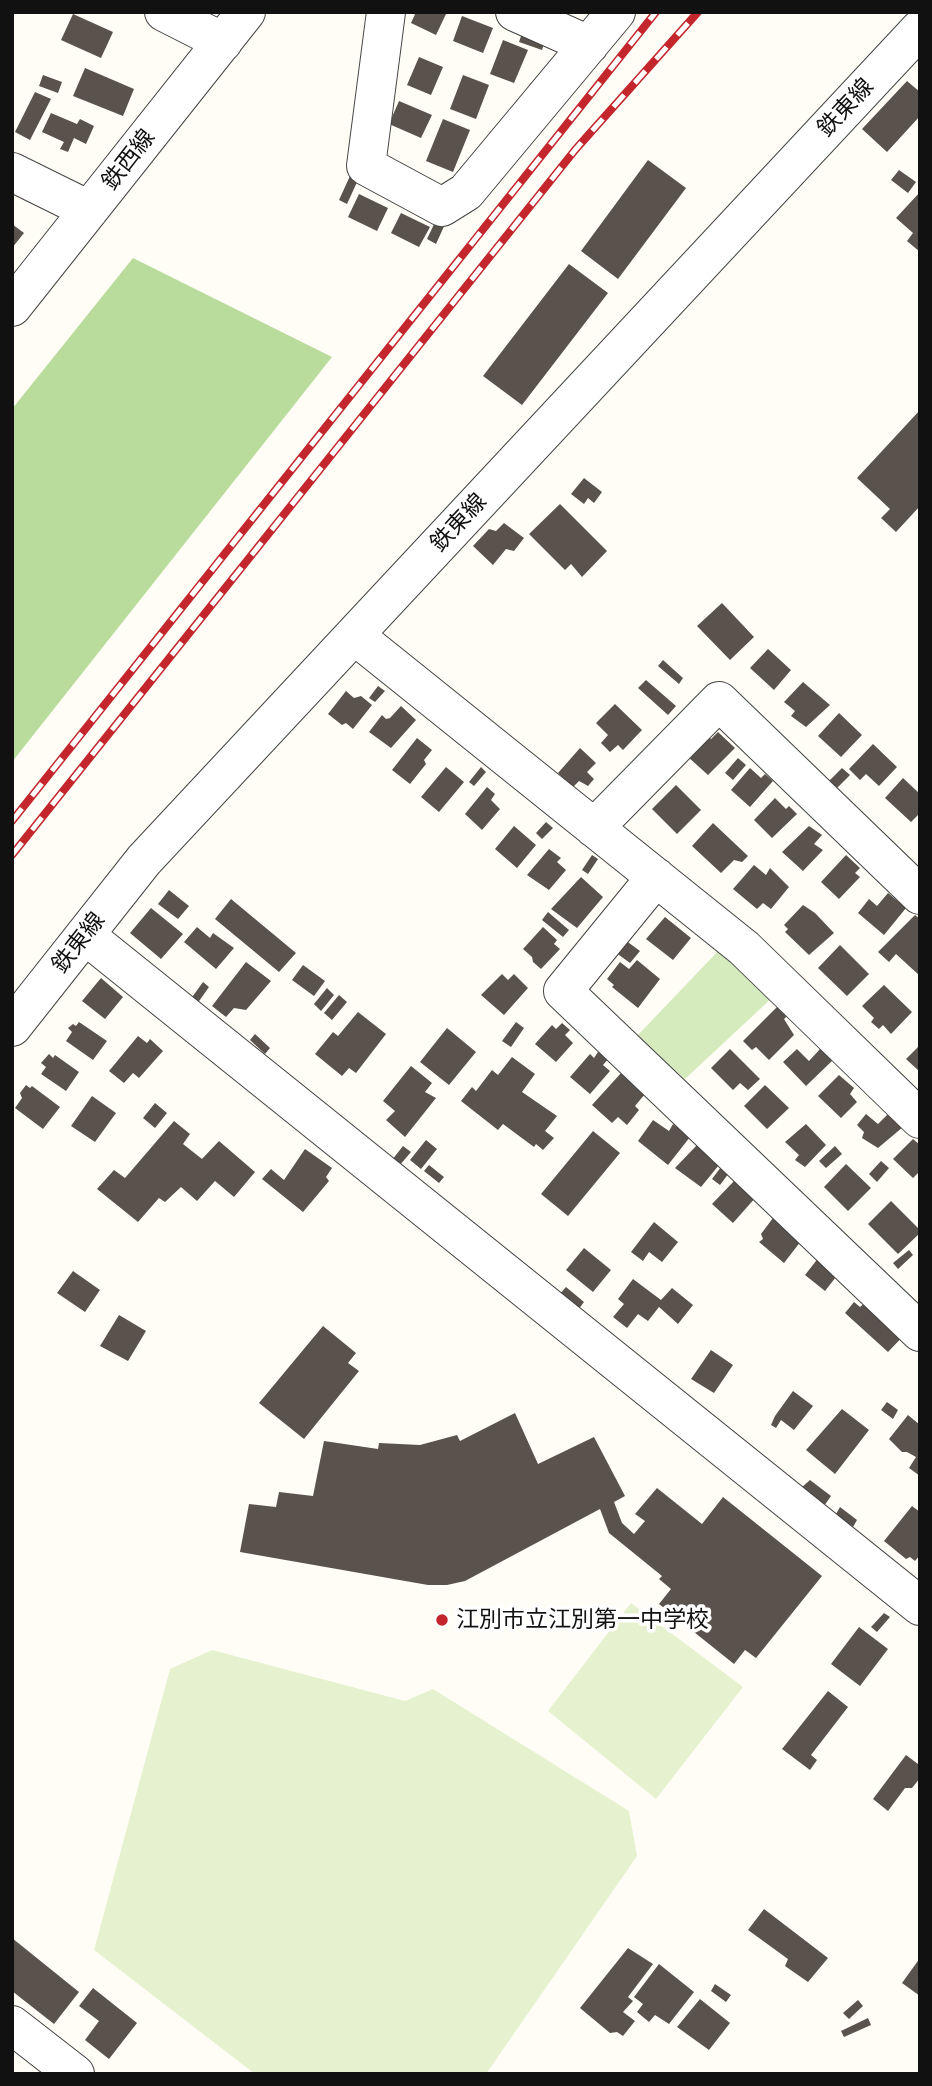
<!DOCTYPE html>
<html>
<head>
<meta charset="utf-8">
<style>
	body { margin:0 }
	#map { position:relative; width:932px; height:2086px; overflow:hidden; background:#fffdf5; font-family:"Zilla Slab",serif }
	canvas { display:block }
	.frame { position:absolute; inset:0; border:14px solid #111; pointer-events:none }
</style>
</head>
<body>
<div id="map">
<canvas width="932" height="2086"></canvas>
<div class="frame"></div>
</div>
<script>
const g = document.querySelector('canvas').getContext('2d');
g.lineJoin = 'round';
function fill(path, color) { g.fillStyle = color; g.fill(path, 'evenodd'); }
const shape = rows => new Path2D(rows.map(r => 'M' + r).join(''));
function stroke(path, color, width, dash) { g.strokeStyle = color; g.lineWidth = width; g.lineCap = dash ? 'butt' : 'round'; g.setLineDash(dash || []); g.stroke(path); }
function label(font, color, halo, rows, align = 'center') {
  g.font = font + ' "Zilla Slab","Noto Sans JP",serif'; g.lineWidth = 7; g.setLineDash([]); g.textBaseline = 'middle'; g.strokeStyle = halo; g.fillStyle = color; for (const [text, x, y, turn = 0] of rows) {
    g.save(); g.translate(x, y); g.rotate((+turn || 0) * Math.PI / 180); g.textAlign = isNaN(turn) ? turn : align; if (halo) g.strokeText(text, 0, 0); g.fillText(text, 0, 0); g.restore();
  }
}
fill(shape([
	[721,948,774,996,685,1079,637,1036]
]), '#d5ebbd');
fill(shape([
	[133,258,332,357,12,762,12,409]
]), '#b9dc9c');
fill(shape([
	[631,1603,743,1687,656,1799,548,1711],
	[212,1650,405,1701,433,1689,629,1811,637,1856,486,2074,255,2074,94,1950,170,1669]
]), '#e6f2cf');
fill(shape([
	[416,12,447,12,436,35,411,23],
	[73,14,113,32,101,58,61,40],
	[462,16,493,28,483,53,453,41],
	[522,33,545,41,542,50,519,42],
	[503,40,528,50,514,83,490,74],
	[419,57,443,67,431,95,407,85],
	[85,68,134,89,123,116,73,96],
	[43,75,62,82,58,93,39,86],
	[463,75,489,85,476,119,450,109],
	[907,81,920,92,920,116,887,152,862,129],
	[35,92,51,99,30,140,15,132],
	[399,101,432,115,421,138,389,124],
	[51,113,77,124,80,119,94,126,86,144,74,138,68,152,60,149,64,142,42,132],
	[443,119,470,130,453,172,426,161],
	[648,160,686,188,618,279,581,251],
	[899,170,916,182,908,193,891,180],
	[350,176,358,180,347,204,339,200],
	[920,192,920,252,907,241,913,233,896,218],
	[359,194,388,208,377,231,348,217],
	[401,213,430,227,419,247,391,233],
	[437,218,446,222,436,244,427,239],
	[12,224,24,233,12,248],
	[569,264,608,293,522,405,483,376],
	[920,410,920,506,896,532,881,518,890,509,857,478],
	[584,478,602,492,594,503,588,498,584,504,571,494],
	[560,504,607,551,582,577,571,564,565,570,529,534],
	[504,523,524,538,514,551,506,549,493,565,473,546,489,529,496,531],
	[722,603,754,637,730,660,697,626],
	[768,649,791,670,774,690,750,668],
	[663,660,683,678,679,684,658,666],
	[646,680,676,706,668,715,638,688],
	[803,682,830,705,806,727,791,716,795,711,784,702],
	[378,686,385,691,375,702,369,698],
	[346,691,354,698,361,696,372,705,353,729,346,723,342,725,328,714],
	[615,704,642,730,623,750,618,745,610,752,601,743,608,735,596,723],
	[401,706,416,720,391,748,369,732,382,715,386,719,390,718],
	[839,713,862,735,841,757,818,736],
	[718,732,735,748,708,775,687,756,705,734,711,739],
	[417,738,432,750,424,760,426,764,410,784,392,770],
	[873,744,897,767,879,786,866,774,860,780,849,769],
	[580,748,596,763,587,772,594,779,588,786,579,781,573,787,558,773],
	[738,758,746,765,733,780,725,773],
	[446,767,464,782,439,812,421,797],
	[481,767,486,772,474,786,469,782],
	[750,768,761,778,765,774,773,781,750,807,731,790],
	[842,768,850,775,836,789,828,782],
	[903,778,920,794,920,813,911,822,885,798],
	[676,785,701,810,677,834,652,809],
	[487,787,495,794,491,800,500,809,482,830,465,814],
	[775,798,786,809,789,806,797,814,772,838,754,820],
	[546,822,553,828,542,839,536,833],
	[713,823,748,856,742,862,734,860,721,873,692,846],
	[514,826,536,845,517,868,495,849],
	[809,826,822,835,814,844,823,850,803,871,782,852],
	[549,849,561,858,557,862,566,870,549,890,527,875],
	[592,855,598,859,588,874,582,870],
	[846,855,860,868,855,873,860,877,839,899,821,882],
	[754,865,766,875,770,868,789,887,771,909,763,903,757,909,733,889],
	[581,877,603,897,577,928,551,909],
	[169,890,189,906,178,919,158,904],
	[888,893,906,908,884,935,858,913,869,899,877,906],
	[231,899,296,953,279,972,215,919],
	[803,905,815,913,834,933,809,955,785,932,788,929,784,925],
	[151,908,183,934,161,959,130,933],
	[548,912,569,930,563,937,542,920],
	[915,915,920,919,920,976,896,954,889,962,878,952],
	[665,917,691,938,673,960,646,939],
	[197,927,210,938,213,933,234,948,216,969,184,942],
	[543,927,557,940,554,944,560,949,541,969,533,962,532,957,523,949],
	[625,940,640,951,630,963,615,952],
	[840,945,869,974,847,996,818,968],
	[637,960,660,979,638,1008,612,987,614,985,607,979,620,962,629,969],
	[246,962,271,981,246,1010,234,1008,226,1017,212,1006],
	[303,965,325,981,314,996,292,980],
	[502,974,508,980,514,974,528,988,504,1015,481,995],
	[101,978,123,997,105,1019,82,1001],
	[203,982,209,987,197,1004,190,1000],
	[884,985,912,1012,891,1034,883,1025,879,1029,871,1022,874,1018,862,1006],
	[327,988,334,995,321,1011,314,1004],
	[339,995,347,1002,332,1020,324,1013],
	[780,1004,790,1013,784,1019,794,1035,769,1060,756,1047,752,1050,743,1041],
	[358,1012,386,1034,356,1073,349,1068,342,1076,315,1054,333,1032,338,1036],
	[79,1022,107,1041,93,1060,66,1041,72,1032,68,1028,73,1024,76,1026],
	[516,1022,524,1028,511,1047,502,1041],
	[562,1023,570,1030,565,1035,573,1043,556,1062,535,1044,552,1025,556,1029],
	[447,1028,476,1052,449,1085,420,1062],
	[255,1034,270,1048,265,1054,250,1040],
	[138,1036,147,1043,150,1039,163,1051,139,1078,133,1073,124,1083,109,1071],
	[920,1045,920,1072,906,1059],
	[821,1048,833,1060,806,1086,783,1062,797,1049,809,1061],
	[730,1049,760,1079,748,1090,740,1083,733,1090,711,1068],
	[598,1052,608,1059,603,1065,610,1071,590,1094,570,1077,590,1054,594,1058],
	[49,1054,53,1058,55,1055,79,1072,66,1091,41,1074,46,1067,41,1063],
	[512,1057,535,1074,522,1092,557,1116,545,1131,554,1138,543,1150,536,1144,534,1147,503,1124,498,1130,461,1101,472,1087,476,1091,492,1070,498,1075],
	[411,1066,432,1083,425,1092,436,1098,405,1137,386,1120,395,1111,383,1101],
	[622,1072,645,1094,635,1106,639,1110,627,1125,618,1117,612,1123,592,1105],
	[839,1075,854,1088,850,1094,857,1102,841,1118,818,1096],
	[26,1085,30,1088,32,1086,60,1107,43,1129,15,1108,22,1098,20,1093],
	[765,1085,789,1108,767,1129,744,1106],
	[92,1096,116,1113,95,1142,71,1126],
	[155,1103,167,1113,155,1128,143,1118],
	[890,1112,903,1127,878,1148,862,1138,864,1132,857,1125,866,1114,878,1124],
	[653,1120,669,1131,673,1124,690,1137,668,1165,638,1141],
	[174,1121,190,1134,183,1144,202,1159,219,1141,255,1172,234,1197,215,1181,197,1201,181,1187,165,1202,159,1198,138,1222,97,1189,114,1170,125,1178],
	[806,1124,826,1145,805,1167,795,1160,799,1155,785,1142],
	[593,1131,620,1153,568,1216,541,1194],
	[913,1139,920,1145,920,1171,913,1178,893,1159],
	[426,1140,437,1149,421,1169,410,1160],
	[697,1145,719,1165,701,1187,675,1168],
	[403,1146,411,1152,399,1166,392,1160],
	[835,1146,842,1154,826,1168,819,1161],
	[305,1149,332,1168,326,1177,329,1181,303,1212,262,1179,271,1169,284,1180],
	[727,1159,735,1165,720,1185,712,1179],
	[881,1161,889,1168,877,1182,869,1174],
	[846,1164,871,1188,848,1211,824,1187],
	[429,1165,444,1177,439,1183,424,1171],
	[736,1179,756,1197,733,1223,712,1204],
	[891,1201,920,1230,920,1233,898,1254,868,1224],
	[779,1210,808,1232,784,1263,759,1242,763,1239,761,1234],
	[654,1222,678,1242,662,1262,649,1252,643,1261,631,1252],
	[584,1248,611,1270,593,1292,566,1270],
	[909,1250,913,1255,898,1269,893,1263],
	[823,1252,843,1268,825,1291,805,1275],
	[73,1271,100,1290,85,1312,57,1293],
	[633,1279,661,1300,672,1288,693,1305,678,1324,659,1307,648,1321,638,1314,627,1328,613,1317,624,1304,618,1299],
	[566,1287,584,1302,578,1310,559,1295],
	[867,1301,909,1330,888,1352,845,1313,854,1302,860,1307],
	[119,1315,146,1331,128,1361,100,1346],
	[323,1326,356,1353,348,1363,359,1371,304,1439,259,1403],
	[711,1350,733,1365,714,1393,691,1379],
	[793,1391,813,1406,794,1430,781,1420,776,1428,771,1425,775,1416],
	[887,1402,898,1410,893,1419,881,1410],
	[842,1409,869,1430,835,1474,806,1450],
	[515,1413,538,1464,594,1437,625,1496,614,1502,622,1523,634,1534,645,1521,635,1514,657,1488,702,1524,723,1497,822,1576,756,1658,745,1650,734,1664,659,1604,671,1589,659,1579,662,1576,609,1533,600,1509,465,1581,447,1585,428,1585,240,1552,249,1504,276,1507,279,1492,313,1496,324,1441,378,1449,379,1443,420,1445,457,1435,460,1441],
	[908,1415,920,1425,920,1476,909,1468,916,1457,907,1452,902,1452,889,1439],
	[810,1480,831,1496,824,1506,801,1488],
	[912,1506,920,1512,920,1555,915,1561,910,1557,906,1559,884,1541],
	[840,1507,857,1520,853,1527,836,1514],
	[884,1613,890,1617,877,1632,871,1627],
	[859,1627,888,1649,860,1686,831,1664],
	[828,1691,848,1707,811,1755,817,1760,810,1770,782,1749],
	[906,1755,918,1764,920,1761,920,1778,912,1788,905,1788,888,1811,873,1799],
	[764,1909,828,1958,808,1982,785,1966,788,1959,748,1930],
	[12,1938,79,1992,54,2024,12,1991],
	[628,1948,653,1964,628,1997,633,2001,623,2012,635,2021,623,2036,617,2032,610,2033,580,2008],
	[920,1958,920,1996,902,1983],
	[659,1964,694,1992,669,2024,655,2015,649,2022,637,2012,643,2004,634,1997],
	[715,1984,731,1995,726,2002,711,1991],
	[93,1988,137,2023,109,2059,85,2040,99,2021,79,2006],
	[700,1999,730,2023,709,2050,677,2027],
	[858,2000,863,2006,849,2019,843,2013],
	[868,2018,871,2025,844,2037,841,2031]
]), '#5a524d');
const minor = shape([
	[164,12,223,42],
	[386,12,366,166,442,207,466,192,616,12],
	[515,12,589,45],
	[12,172,89,210],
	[12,307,246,12],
	[354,635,744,948,920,1119],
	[594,828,719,701,920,895],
	[656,877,563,991,920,1332],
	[85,935,920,1606],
	[12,1027,144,860,920,29],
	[12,2025,75,2074]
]);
stroke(minor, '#444', 40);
stroke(minor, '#fff', 38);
const rail = shape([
	[12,821,656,12],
	[12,855,575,150,698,12]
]);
stroke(rail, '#c4262e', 8);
stroke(rail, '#fff', 5, [16]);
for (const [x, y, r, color] of [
	[442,1620,7,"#c4262e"]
]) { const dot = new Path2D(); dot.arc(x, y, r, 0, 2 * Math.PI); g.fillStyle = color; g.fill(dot); stroke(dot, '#fff', 2.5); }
label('23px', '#111', '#fff', [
	["鉄東線",846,108,-47],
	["鉄西線",129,160,-52],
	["鉄東線",459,523,-47],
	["鉄東線",79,943,-52]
]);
label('23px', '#111', '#fff', [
	["江別市立江別第一中学校",456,1620]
], 'left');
</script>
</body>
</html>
